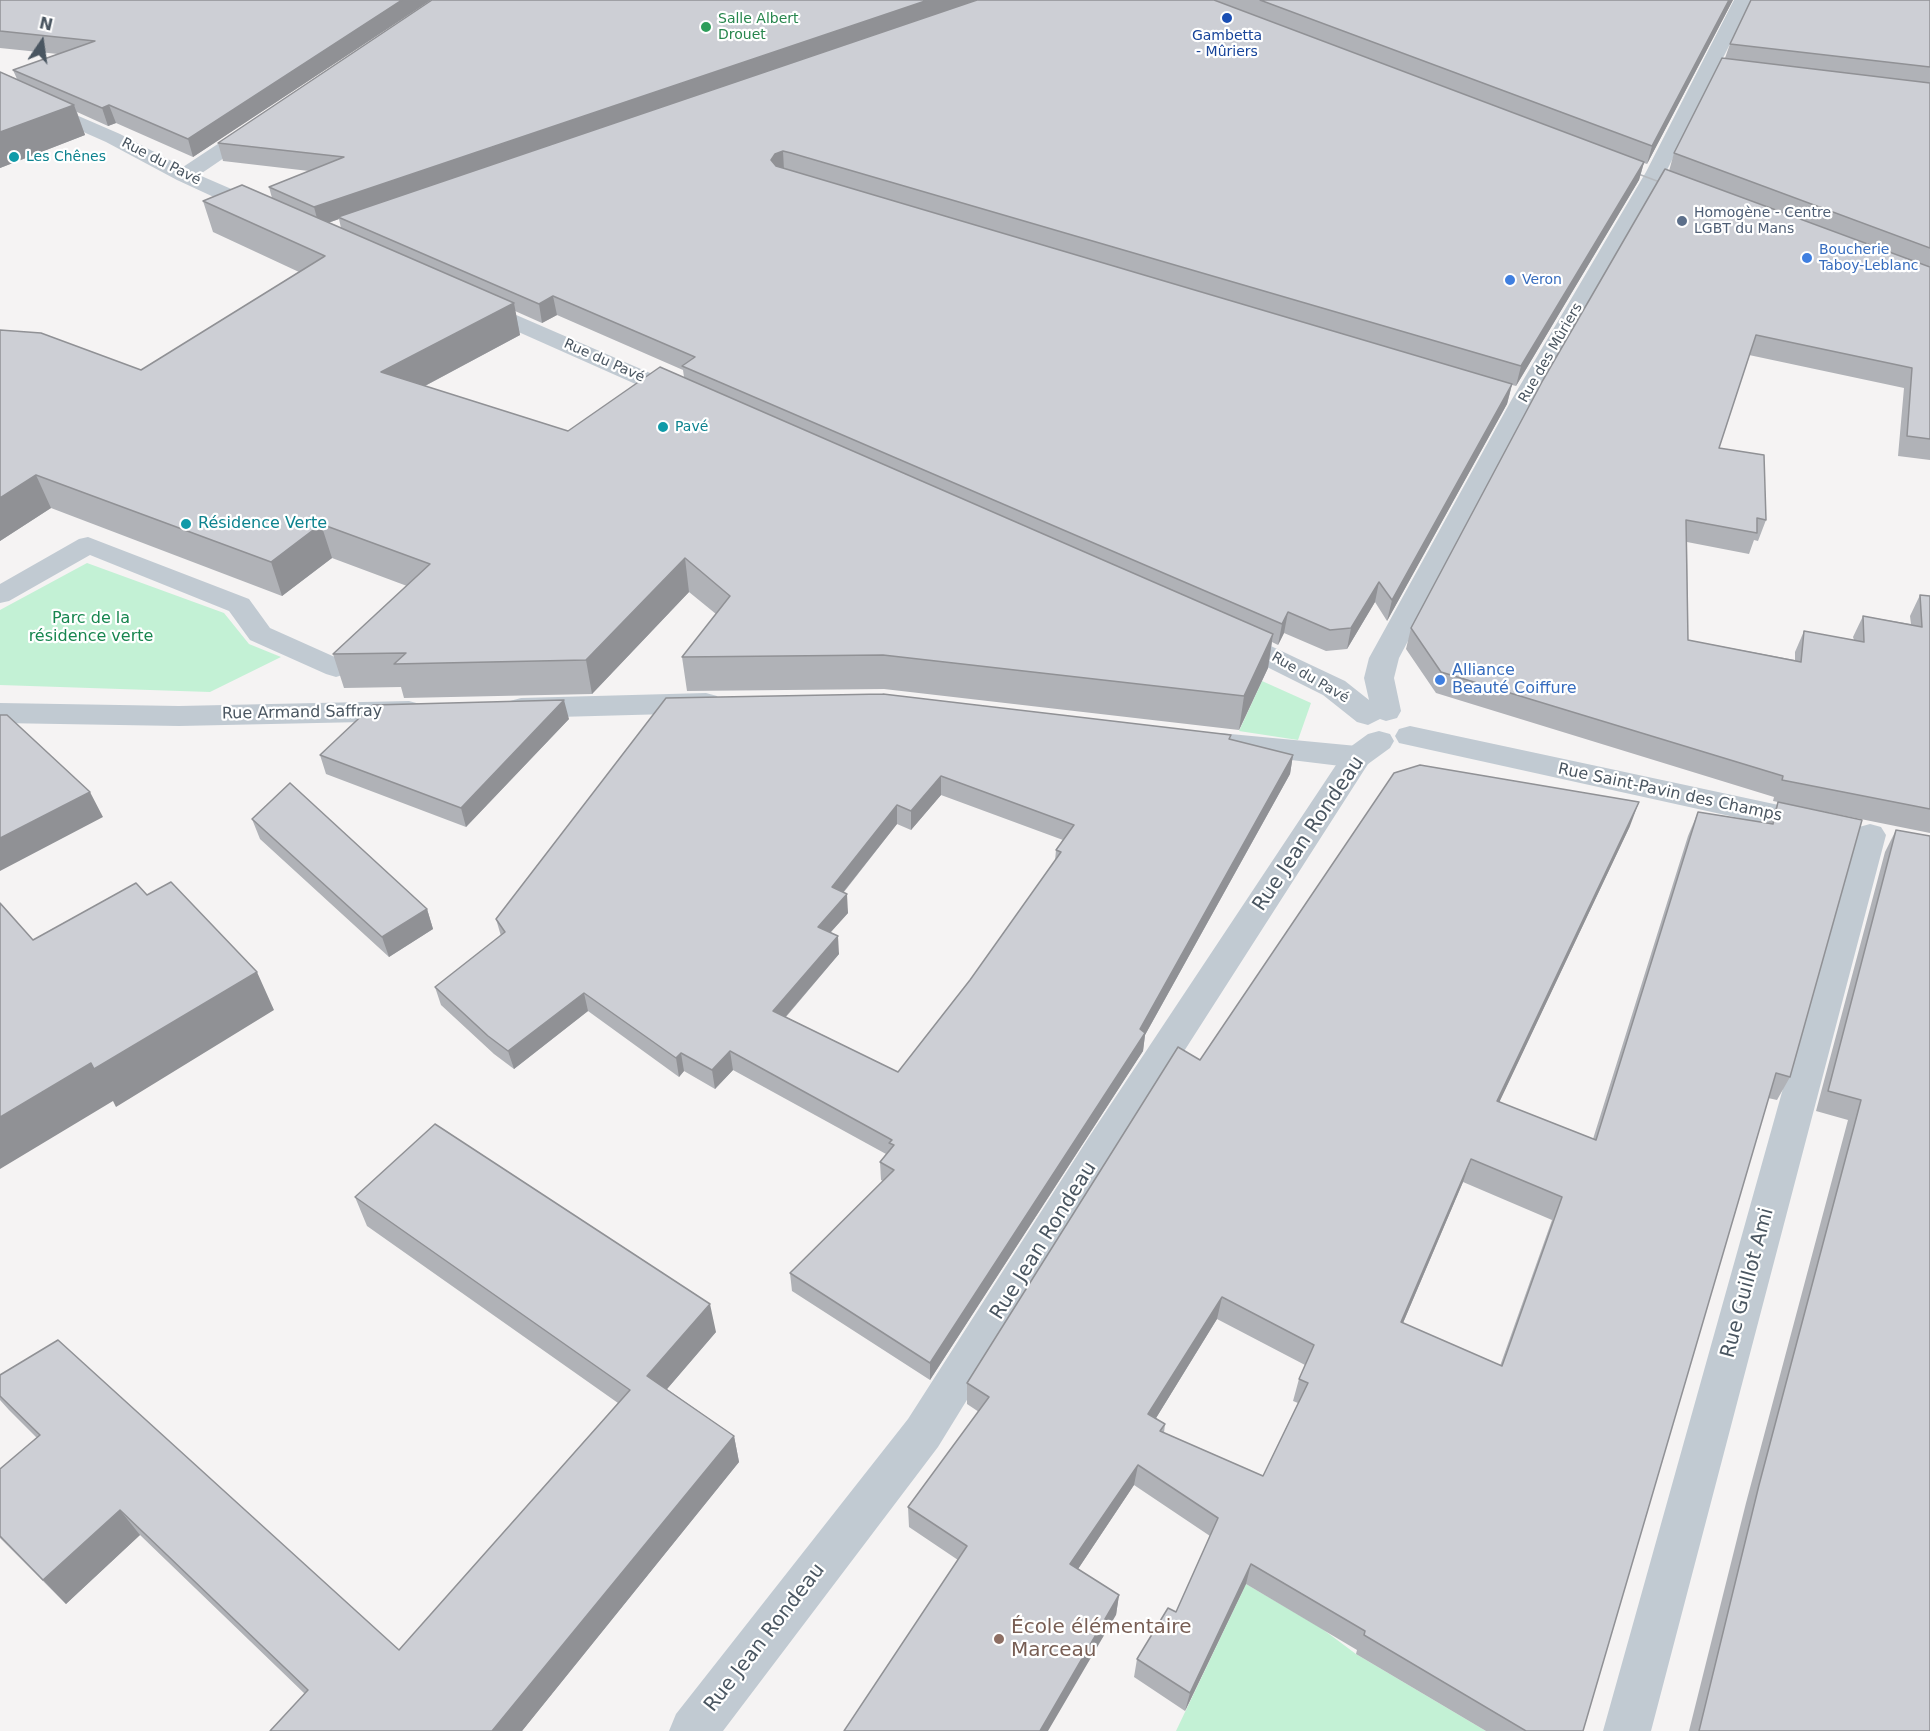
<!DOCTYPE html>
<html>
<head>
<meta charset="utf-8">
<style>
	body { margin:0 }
	#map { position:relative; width:1930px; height:1731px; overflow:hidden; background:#f5f3f3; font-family:"DejaVu Sans",sans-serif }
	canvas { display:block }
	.north { position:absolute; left:12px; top:12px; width:60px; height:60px; -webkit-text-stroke:4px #fff; paint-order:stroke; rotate:13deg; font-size:16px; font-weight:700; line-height:24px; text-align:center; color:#4a5661 }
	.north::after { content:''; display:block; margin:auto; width:21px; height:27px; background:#4a5661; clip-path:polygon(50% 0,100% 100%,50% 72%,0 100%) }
</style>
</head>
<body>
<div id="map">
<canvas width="1930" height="1731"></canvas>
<div class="north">N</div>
</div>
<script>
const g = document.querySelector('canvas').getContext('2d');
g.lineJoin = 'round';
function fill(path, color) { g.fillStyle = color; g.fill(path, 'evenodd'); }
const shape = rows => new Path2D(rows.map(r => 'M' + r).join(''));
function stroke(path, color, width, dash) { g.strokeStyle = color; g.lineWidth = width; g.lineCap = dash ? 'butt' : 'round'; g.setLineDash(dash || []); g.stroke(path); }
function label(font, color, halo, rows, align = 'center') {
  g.font = font + ' "DejaVu Sans",sans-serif'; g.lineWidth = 4.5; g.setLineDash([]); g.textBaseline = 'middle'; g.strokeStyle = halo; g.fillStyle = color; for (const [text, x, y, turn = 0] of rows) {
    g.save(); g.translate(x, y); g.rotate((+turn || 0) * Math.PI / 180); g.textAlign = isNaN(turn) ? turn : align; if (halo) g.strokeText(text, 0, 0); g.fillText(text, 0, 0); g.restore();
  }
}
fill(shape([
	[87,563,224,613,249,644,281,657,210,692,0,685,0,610],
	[1262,681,1311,703,1298,740,1239,731],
	[1246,1584,1321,1628,1356,1654,1486,1731,1176,1731]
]), '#c3f1d5');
fill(shape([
	[88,537,249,599,270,628,346,662,350,668,346,674,336,677,326,674,250,640,229,611,90,555,9,601,0,603,0,584,79,539,88,537]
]), '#c1cad2');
fill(shape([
	[1220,733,1357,746,1368,750,1373,757,1368,764,1357,768,1209,750,1205,743,1209,736,1220,733]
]), '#c1cad2');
fill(shape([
	[1734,0,1752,0,1666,172,1536,399,1399,658,1394,678,1401,711,1397,718,1386,721,1380,719,1368,725,1357,722,1323,695,1219,643,1215,637,1219,631,1229,628,1239,631,1345,681,1369,700,1364,678,1369,658,1512,399,1646,172,1734,0],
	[0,82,120,134,183,167,251,122,265,122,268,126,265,130,199,175,273,207,276,212,273,217,265,218,257,217,177,180,106,142,0,95,0,82],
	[477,298,694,392,697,397,694,402,685,404,676,402,469,310,466,305,469,300,477,298],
	[706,693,717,696,721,703,717,710,706,713,521,718,510,715,506,708,510,701,521,698,706,693],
	[409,701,420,704,424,711,420,718,409,721,179,726,0,723,0,703,179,706,409,701],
	[1410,726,1816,813,1827,816,1832,824,1827,832,1816,835,1399,743,1395,736,1399,729,1410,726],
	[1379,731,1390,734,1394,741,1390,748,1368,764,1115,1159,938,1447,723,1731,669,1731,676,1714,908,1419,1089,1137,1346,750,1368,734,1379,731],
	[1870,824,1881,827,1886,835,1651,1731,1603,1731,1854,835,1859,827,1870,824]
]), '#c1cad2');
stroke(shape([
	[1625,169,1673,187]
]), '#b5b8bd', 1.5);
fill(shape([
	[0,0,431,0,193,157,116,123,108,126,77,112,85,135,0,168,0,72,17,79,13,70,58,54,0,48],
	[432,0,1733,0,1647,164,1644,163,1639,180,1516,386,1512,385,1507,404,1387,621,1375,602,1347,649,1326,651,1284,633,1278,645,1272,642,1268,668,1239,730,884,689,687,691,682,657,716,614,689,592,592,694,404,698,401,687,344,688,333,654,407,586,332,558,282,596,51,508,0,541,0,330,141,370,299,272,213,232,203,201,272,198,269,187,309,171,223,161,218,143],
	[339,219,341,228,328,223],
	[515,311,542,323,557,315,683,370,684,377,568,431,425,386,520,335],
	[1930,0,1930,460,1898,456,1904,388,1749,355,1719,448,1766,520,1758,541,1754,540,1749,554,1687,542,1688,640,1795,660,1795,652,1804,631,1854,640,1853,637,1863,616,1911,624,1910,616,1920,595,1930,596,1930,833,1811,809,1790,1077,1777,1100,1768,1098,1583,1731,1486,1731,1356,1654,1357,1650,1246,1584,1185,1711,1134,1677,1137,1659,1176,1612,1210,1536,1134,1485,1078,1569,1119,1595,1116,1615,958,1560,909,1527,908,1507,979,1412,967,1404,967,1383,1200,1060,1630,826,1499,1102,1593,1139,1688,836,1698,812,1768,823,1778,802,1773,801,1774,797,1436,693,1406,649,1411,628,1669,171,1674,153,1725,58,1730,44],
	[1463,1182,1552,1220,1500,1366,1403,1323],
	[1217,1319,1305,1365,1299,1379,1293,1401,1298,1403,1263,1476,1164,1433,1165,1424,1156,1418],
	[666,698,1230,739,1293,755,1290,774,1145,1035,1143,1051,930,1380,792,1291,790,1273,883,1181,881,1180,880,1162,886,1154,733,1070,715,1089,684,1071,679,1077,588,1011,514,1069,494,1054,441,1005,435,987,501,936,496,919],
	[941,795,1063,840,1056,850,1055,861,970,980,898,1072,786,1017,839,954,831,932,848,913,844,892,897,824,911,830],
	[569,719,466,827,326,774,320,755],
	[252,819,427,909,433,929,389,957,260,839],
	[1896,830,1930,1731,1689,1731,1746,1503,1848,1120,1816,1111,1885,852],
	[355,1197,716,1332,667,1389,734,1436,739,1462,522,1731,270,1731,305,1694,140,1535,66,1604,0,1538,0,1469,37,1438,9,1410,0,1400,0,1375,399,1650,618,1403,367,1226]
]), '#b0b2b7');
fill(shape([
	[402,0,431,0,193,157,188,139],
	[928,0,977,0,338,217,339,219,319,226,314,207],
	[1729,0,1733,0,1647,164,1652,146],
	[74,105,85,135,0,168,0,132],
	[109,105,116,123,108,126,102,108],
	[783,151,784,170,776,173,771,160,775,154],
	[1644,162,1639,180,1516,386,1521,366],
	[553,296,557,315,542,323,539,304],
	[514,303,520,335,389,405,381,372],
	[1512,384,1507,404,1387,621,1392,600],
	[36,475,51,508,0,541,0,498],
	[321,524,332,558,282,596,271,562],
	[685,558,689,592,592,694,586,660],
	[1379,582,1375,602,1347,649,1351,628],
	[1288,612,1284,633,1278,645,1282,624],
	[1273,634,1268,668,1239,730,1244,696],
	[564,700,569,719,466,827,461,808],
	[1293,755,1290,774,1145,1035,1143,1051,930,1380,930,1363,1140,1029],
	[941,776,941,795,911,830,911,811],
	[90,792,103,817,0,871,0,838],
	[1639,802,1630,826,1489,1124,1497,1101],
	[897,805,897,824,833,905,832,887],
	[847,894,848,913,819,945,818,927],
	[427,909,433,929,389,957,382,937],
	[838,936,839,954,775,1029,773,1011],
	[257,972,274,1010,116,1107,113,1101,0,1169,0,1117,91,1063],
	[584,993,588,1011,514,1069,508,1051],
	[730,1051,733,1070,715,1089,712,1070],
	[681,1053,684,1071,679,1077,676,1058],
	[1471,1159,1463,1182,1394,1344,1401,1322],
	[1222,1297,1217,1319,1145,1436,1148,1414],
	[710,1304,716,1332,655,1403,647,1376],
	[734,1436,739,1462,522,1731,492,1731],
	[1138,1465,1134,1485,1068,1584,1070,1564],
	[120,1510,140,1535,66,1604,43,1580],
	[1251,1564,1246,1584,1185,1711,1190,1693],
	[1119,1595,1116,1615,1048,1731,1040,1731]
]), '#909195');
const building = shape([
	[0,0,402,0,188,139,109,105,102,108,13,70,95,41,0,31,0,0],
	[432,0,928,0,314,207,269,187,344,157,218,143,432,0],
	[977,0,1214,0,1644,162,1521,366,791,153,783,151,775,154,771,160,776,166,1512,384,1392,600,1379,582,1351,628,1330,630,1288,612,1282,624,682,366,695,357,553,296,539,304,338,217,977,0],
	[1260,0,1729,0,1652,146,1260,0],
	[1751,0,1930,0,1930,67,1730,44,1751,0],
	[1722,58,1930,83,1930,248,1674,153,1722,58],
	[0,72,74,105,0,132,0,72],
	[1665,169,1930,267,1930,439,1907,436,1912,368,1756,335,1719,448,1764,455,1766,520,1757,518,1757,533,1686,520,1688,640,1801,662,1804,631,1864,642,1863,616,1922,627,1920,595,1930,596,1930,809,1782,780,1783,776,1441,672,1411,628,1543,380,1665,169],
	[242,185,514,303,381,372,568,431,660,367,1273,634,1244,696,883,655,682,657,730,596,685,558,586,660,394,664,406,653,333,654,430,564,321,524,271,562,36,475,0,498,0,330,41,333,141,370,325,256,203,201,242,185],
	[883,694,1231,735,1229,739,1293,755,1140,1029,1145,1033,930,1363,790,1273,894,1170,880,1162,894,1145,889,1143,892,1140,730,1051,712,1070,681,1053,676,1058,584,993,508,1051,488,1036,435,987,505,932,496,919,666,698,883,694],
	[941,776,1074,825,1056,850,1061,852,970,980,898,1072,773,1011,838,936,818,927,847,894,832,887,897,805,911,811,941,776],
	[564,700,461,808,320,755,373,705,564,700],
	[0,715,7,715,90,792,0,838,0,715],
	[1420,765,1639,802,1497,1101,1596,1140,1698,812,1773,824,1778,802,1862,820,1790,1077,1776,1073,1583,1731,1526,1731,1364,1635,1365,1631,1251,1564,1190,1693,1137,1659,1168,1608,1176,1612,1218,1518,1138,1465,1070,1564,1119,1595,1040,1731,844,1731,967,1546,908,1507,989,1397,967,1383,1178,1047,1200,1060,1394,773,1420,765],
	[1471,1159,1562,1197,1502,1366,1401,1322,1471,1159],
	[1222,1297,1314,1345,1299,1379,1308,1383,1263,1476,1160,1431,1165,1424,1148,1414,1222,1297],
	[290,783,427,909,382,937,252,819,290,783],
	[1896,830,1930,836,1930,1731,1699,1731,1759,1485,1861,1100,1828,1091,1896,830],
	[171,882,257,972,94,1069,91,1063,0,1117,0,903,33,940,136,883,147,895,171,882],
	[435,1124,710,1304,647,1376,734,1436,492,1731,270,1731,308,1690,120,1510,43,1580,0,1536,0,1469,40,1435,0,1396,0,1375,58,1340,399,1650,630,1390,355,1197,435,1124]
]);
fill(building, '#cdcfd5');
stroke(building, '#909195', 1.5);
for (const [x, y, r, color] of [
	[1227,18,6,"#1a4fb4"],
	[706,27,6,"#2e9e5b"],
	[14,157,6,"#0f9aa8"],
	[1682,221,6,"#5c6f8a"],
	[1807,258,6,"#3f7fe0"],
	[1510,280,6,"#3f7fe0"],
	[663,427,6,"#0f9aa8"],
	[186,524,6,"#0f9aa8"],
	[1440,680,6,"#3f7fe0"],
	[999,1639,6,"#8d6e63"]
]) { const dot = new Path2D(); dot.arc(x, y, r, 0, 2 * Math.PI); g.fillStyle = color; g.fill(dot); stroke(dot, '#fff', 2); }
label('14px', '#27864d', '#fff', [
	["Salle Albert",718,19],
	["Drouet",718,35]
], 'left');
label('14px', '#164399', '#fff', [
	["Gambetta",1227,36],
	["- Mûriers",1227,52]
]);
label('14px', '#0d838f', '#fff', [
	["Les Chênes",26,157],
	["Pavé",675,427]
], 'left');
label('14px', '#4a5661', '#fff', [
	["Rue du Pavé",161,162,27],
	["Rue des Mûriers",1551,353,-60],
	["Rue du Pavé",604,361,24],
	["Rue du Pavé",1310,678,30]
]);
label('14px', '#4e5e75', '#fff', [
	["Homogène - Centre",1694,213],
	["LGBT du Mans",1694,229]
], 'left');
label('14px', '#366cbe', '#fff', [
	["Boucherie",1819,250],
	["Taboy-Leblanc",1819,266],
	["Veron",1522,280]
], 'left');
label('16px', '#0d838f', '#fff', [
	["Résidence Verte",198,524]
], 'left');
label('16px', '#17864f', '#fff', [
	["Parc de la",91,619],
	["résidence verte",91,637]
]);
label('16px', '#366cbe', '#fff', [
	["Alliance",1452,671],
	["Beauté Coiffure",1452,689]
], 'left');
label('16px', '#4a5661', '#fff', [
	["Rue Armand Saffray",302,713,-1],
	["Rue Saint-Pavin des Champs",1670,793,12]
]);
label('20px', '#4a5661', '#fff', [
	["Rue Jean Rondeau",1309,834,-56],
	["Rue Jean Rondeau",1044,1241,-58],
	["Rue Guillot Ami",1748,1283,-75],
	["Rue Jean Rondeau",765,1638,-52]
]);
label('20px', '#785e54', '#fff', [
	["École élémentaire",1011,1628],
	["Marceau",1011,1651]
], 'left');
</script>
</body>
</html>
